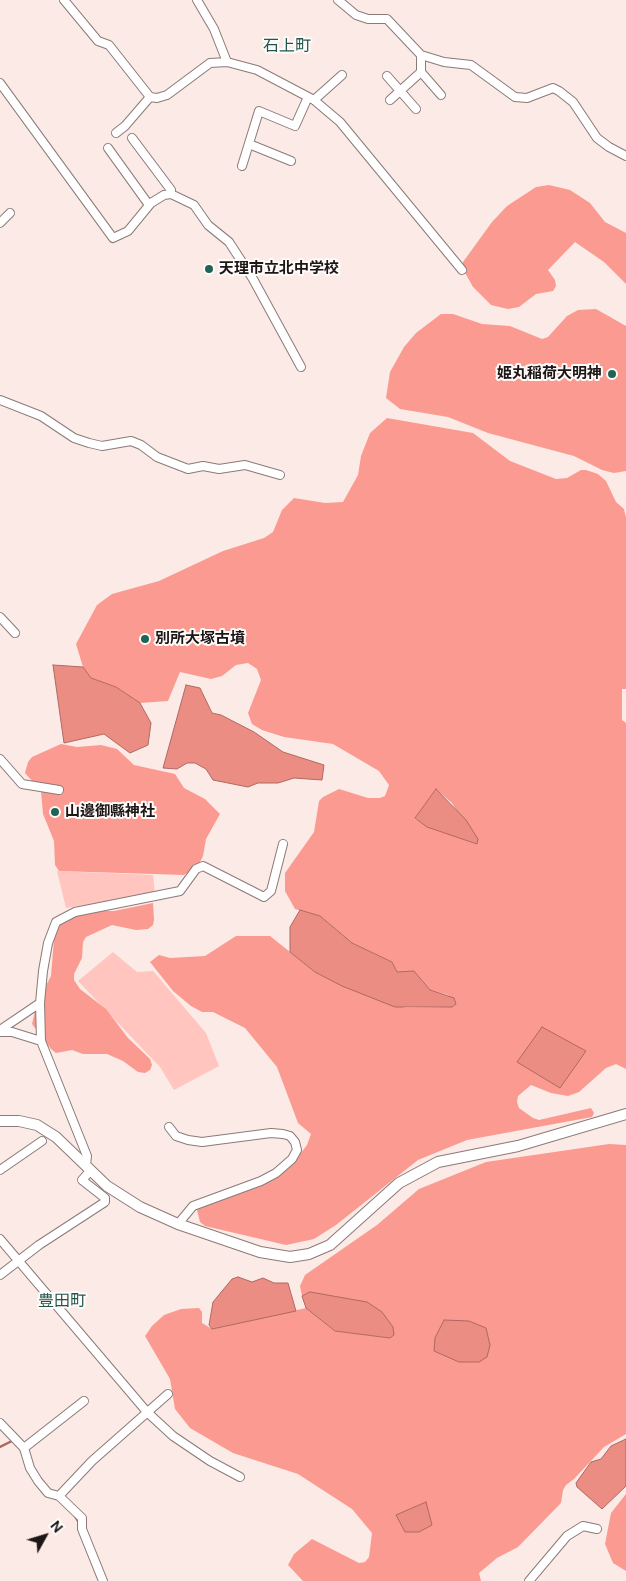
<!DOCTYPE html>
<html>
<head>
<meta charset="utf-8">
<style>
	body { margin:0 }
	#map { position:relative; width:626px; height:1581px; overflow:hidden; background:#fceae7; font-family:"DM Sans",sans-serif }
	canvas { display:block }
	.north { position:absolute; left:20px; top:1511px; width:50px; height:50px; -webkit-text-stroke:4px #fefbfa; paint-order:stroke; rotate:51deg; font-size:14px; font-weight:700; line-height:20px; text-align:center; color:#1c1615 }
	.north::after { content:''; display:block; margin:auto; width:18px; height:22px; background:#1c1615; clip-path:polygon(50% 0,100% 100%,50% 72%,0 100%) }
</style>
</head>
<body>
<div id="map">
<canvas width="626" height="1581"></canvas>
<div class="north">N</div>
</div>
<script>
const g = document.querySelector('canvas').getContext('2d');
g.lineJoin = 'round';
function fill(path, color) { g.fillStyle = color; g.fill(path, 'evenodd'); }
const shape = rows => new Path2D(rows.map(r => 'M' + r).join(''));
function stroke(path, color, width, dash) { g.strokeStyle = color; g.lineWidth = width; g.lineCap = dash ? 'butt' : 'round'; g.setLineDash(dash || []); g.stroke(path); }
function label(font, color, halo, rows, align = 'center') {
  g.font = font + ' "DM Sans","Noto Sans JP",sans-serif'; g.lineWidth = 4; g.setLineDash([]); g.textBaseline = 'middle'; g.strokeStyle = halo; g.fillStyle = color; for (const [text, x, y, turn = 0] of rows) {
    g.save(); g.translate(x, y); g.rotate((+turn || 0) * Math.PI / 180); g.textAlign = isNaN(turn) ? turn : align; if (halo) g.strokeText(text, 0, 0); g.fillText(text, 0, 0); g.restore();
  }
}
fill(shape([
	[57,871,153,875,155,894,66,908],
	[113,952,137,972,153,971,206,1033,219,1066,174,1090,160,1067,78,981]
]), '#ffc5be');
fill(shape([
	[549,185,570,190,590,203,605,222,626,233,626,284,604,262,575,242,548,270,555,280,556,286,553,291,536,294,519,307,508,309,491,305,473,287,463,269,463,262,492,222,507,206,536,187],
	[596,309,626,326,626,471,614,473,602,470,574,456,488,433,448,417,400,409,386,398,390,372,404,347,416,333,441,314,453,314,482,324,510,326,542,339,548,337,567,316,578,310],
	[387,418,473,433,510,461,556,479,567,478,581,470,586,470,598,474,606,481,616,502,624,509,626,518,626,689,622,689,622,720,626,723,626,1069,616,1064,606,1068,579,1092,568,1096,551,1093,531,1085,518,1096,517,1102,519,1108,533,1118,539,1120,591,1108,594,1113,592,1117,467,1140,418,1160,336,1225,314,1239,286,1245,205,1226,200,1222,197,1210,201,1205,233,1195,296,1159,307,1145,311,1134,298,1123,277,1067,245,1028,213,1012,202,1012,191,1006,173,991,150,962,159,955,170,958,205,956,236,936,270,936,315,972,379,1000,406,1008,452,1007,456,1004,448,995,430,990,414,971,397,972,392,962,352,943,320,916,295,909,285,891,285,873,314,832,319,801,323,797,339,789,368,798,380,798,385,796,389,785,379,771,333,744,284,737,262,730,252,724,248,713,261,680,257,669,248,663,236,665,222,676,211,679,180,672,168,701,140,703,116,687,91,678,83,667,76,644,97,605,112,594,159,581,223,551,264,538,273,532,282,510,294,498,325,503,343,502,358,475,361,456,370,433],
	[436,789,452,803,476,844,415,819],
	[61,744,77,747,101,745,117,749,134,765,175,774,184,788,205,799,220,814,206,839,203,856,198,866,184,875,59,871,55,865,54,841,43,814,41,791,25,773,28,762,32,757],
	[153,903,154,920,153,925,148,929,136,930,112,925,86,937,83,942,82,958,74,974,74,980,80,989,106,1009,128,1038,150,1059,152,1065,150,1070,145,1073,138,1072,123,1061,107,1054,83,1054,72,1050,56,1053,51,1049,32,1024,37,1003,51,976,55,926,63,917,90,911,114,911],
	[609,1144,626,1145,626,1434,604,1447,574,1479,566,1485,563,1490,561,1503,518,1547,497,1558,479,1573,481,1581,303,1581,288,1565,294,1554,312,1539,359,1563,365,1562,369,1557,372,1533,352,1509,298,1474,233,1453,190,1428,175,1409,170,1379,145,1336,152,1326,164,1315,181,1309,199,1308,202,1312,202,1323,212,1329,306,1308,335,1331,390,1338,336,1298,310,1292,302,1296,300,1286,305,1275,377,1225,419,1189,486,1162],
	[626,1494,626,1571,613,1563,605,1544,611,1513]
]), '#fb9a90');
const water = shape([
	[53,665,83,667,91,678,116,687,140,703,151,723,148,745,130,753,104,734,64,743,53,665],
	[186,685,200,688,212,713,221,715,254,732,283,752,324,765,322,780,294,778,278,783,258,783,248,787,213,780,206,769,195,763,187,763,177,769,163,768,186,685],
	[436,789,466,820,478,839,477,844,427,827,415,818,436,789],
	[300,910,320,916,352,943,392,962,397,972,414,971,430,990,454,998,456,1004,452,1007,395,1007,342,986,315,972,290,952,290,927,300,910],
	[542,1027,586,1051,560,1088,517,1062,542,1027],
	[238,1277,252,1282,263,1278,274,1283,288,1283,296,1311,212,1329,209,1325,213,1302,232,1279,238,1277],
	[310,1292,367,1302,382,1312,393,1327,394,1335,390,1338,335,1331,306,1308,302,1296,310,1292],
	[444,1320,469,1321,486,1328,490,1345,487,1357,479,1362,459,1362,434,1351,435,1338,444,1320],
	[626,1439,626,1486,602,1509,577,1487,576,1483,591,1462,601,1459,611,1446,626,1439],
	[426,1502,432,1525,419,1532,405,1532,396,1515,426,1502]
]);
fill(water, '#ec8d83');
stroke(water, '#ae6962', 1);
stroke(shape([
	[0,1447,14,1440],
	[75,1516,78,1521]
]), '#ae6962', 2.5);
const minor = shape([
	[64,0,98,41,109,45,150,97,157,98,167,95,210,63,227,62,257,70,314,100,340,122,462,270],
	[197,0,214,29,227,62],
	[338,0,356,15,368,19,387,19,421,55,444,62,471,65,515,97,527,98,553,88,559,91,573,102,597,138,609,147,626,156],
	[421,72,441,95],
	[387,76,416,109],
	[0,83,113,238,128,231,151,203,164,195,171,194,194,205,208,225,229,242,253,279,301,367],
	[314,100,342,75],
	[390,100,421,72,421,55],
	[116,133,125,126,150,97],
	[132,138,171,190,171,194],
	[249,144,291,161],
	[108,148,149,205],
	[242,166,259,111,295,126,308,97],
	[0,223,10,213],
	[0,400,41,416,74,438,89,443,102,446,131,441,141,445,157,457,188,469,203,466,219,469,245,465,280,475],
	[0,617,15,633],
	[0,759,22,784,59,790],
	[0,1030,40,1003],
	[0,1032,12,1032,41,1041],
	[169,1127,176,1136,188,1140,202,1142,271,1133,283,1134,290,1136,295,1142,297,1150,292,1159,276,1173,261,1181,193,1206,178,1224],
	[86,1166,87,1156,41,1041,40,1003,43,971,48,943,56,922,75,912,180,891,196,869,203,866,264,897,271,891,283,844],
	[0,1170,42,1141],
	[0,1239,147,1412,173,1436,210,1461,240,1477],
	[0,1275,39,1245,105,1202,105,1198,82,1180,90,1171],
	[0,1423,24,1448,30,1468,38,1481,48,1493,59,1496,82,1518,82,1529,103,1581],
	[24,1448,84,1401],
	[59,1496,92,1461,168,1394],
	[529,1581,567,1536,583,1526,597,1529]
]);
const tertiary = shape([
	[0,1121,19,1121,37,1125,56,1137,107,1186,140,1207,178,1224,260,1252,290,1257,309,1254,330,1245,399,1183,438,1162,518,1146,626,1114]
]);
stroke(minor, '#8a7a78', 10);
stroke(tertiary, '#8a7a78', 12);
stroke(minor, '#fff', 8);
stroke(tertiary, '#fff', 10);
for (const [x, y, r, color] of [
	[209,269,5,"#206456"],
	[612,374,5,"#206456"],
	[145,639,5,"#206456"],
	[55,812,5,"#206456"]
]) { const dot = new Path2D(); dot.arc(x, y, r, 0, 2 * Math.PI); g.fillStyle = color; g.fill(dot); stroke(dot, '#fefbfa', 2); }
label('bold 15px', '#1c1615', '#fefbfa', [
	["天理市立北中学校",219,269],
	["姫丸稲荷大明神",602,374,"right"],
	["別所大塚古墳",155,639],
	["山邊御縣神社",65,812]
], 'left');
label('16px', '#22584c', '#fefbfa', [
	["石上町",287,47],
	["豊田町",62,1302]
]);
</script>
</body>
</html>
